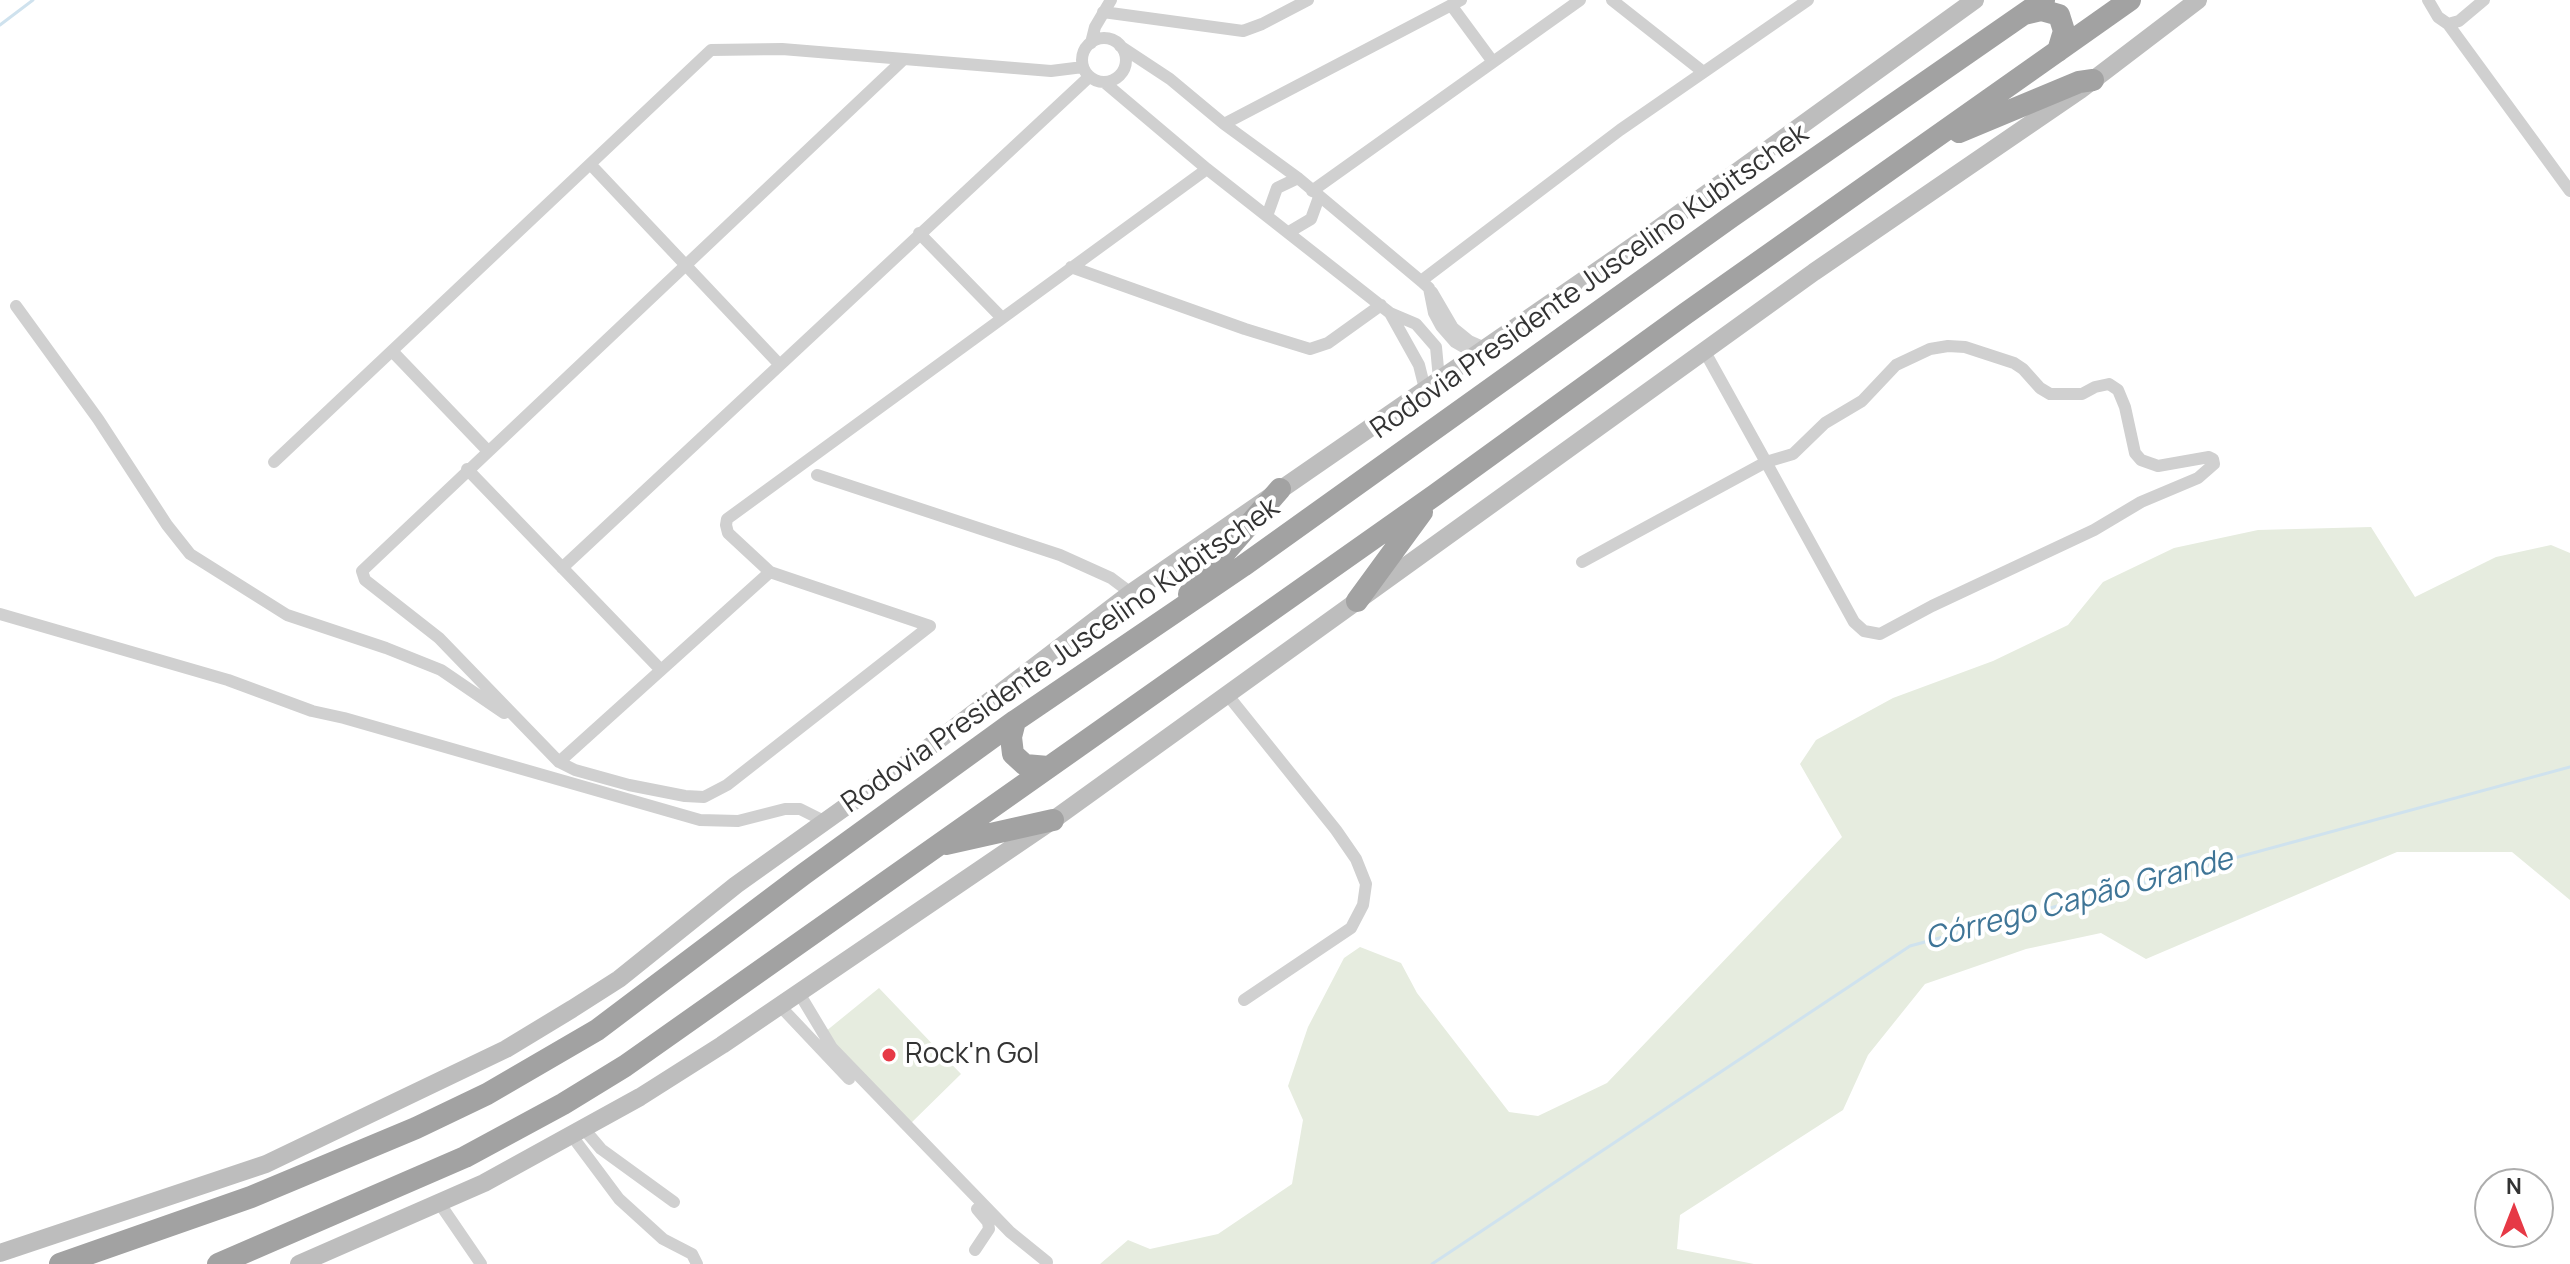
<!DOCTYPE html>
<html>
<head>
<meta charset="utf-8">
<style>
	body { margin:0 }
	#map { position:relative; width:2570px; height:1264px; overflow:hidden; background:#fff; font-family:Manrope,sans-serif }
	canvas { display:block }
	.north { position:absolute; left:2474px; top:1168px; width:80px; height:80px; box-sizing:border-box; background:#fff; border:2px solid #adadad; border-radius:50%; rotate:0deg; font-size:22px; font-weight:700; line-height:32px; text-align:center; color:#333 }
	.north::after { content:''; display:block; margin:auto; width:28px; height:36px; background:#e63946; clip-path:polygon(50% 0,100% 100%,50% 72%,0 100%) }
</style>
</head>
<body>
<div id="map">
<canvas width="2570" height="1264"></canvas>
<div class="north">N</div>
</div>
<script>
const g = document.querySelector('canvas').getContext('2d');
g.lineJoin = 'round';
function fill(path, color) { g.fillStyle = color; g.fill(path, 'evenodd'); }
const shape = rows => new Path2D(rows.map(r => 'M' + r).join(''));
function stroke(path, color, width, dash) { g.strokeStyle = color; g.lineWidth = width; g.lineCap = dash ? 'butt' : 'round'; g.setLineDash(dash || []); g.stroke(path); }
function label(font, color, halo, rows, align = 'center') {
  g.font = font + ' Manrope,sans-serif'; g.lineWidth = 8; g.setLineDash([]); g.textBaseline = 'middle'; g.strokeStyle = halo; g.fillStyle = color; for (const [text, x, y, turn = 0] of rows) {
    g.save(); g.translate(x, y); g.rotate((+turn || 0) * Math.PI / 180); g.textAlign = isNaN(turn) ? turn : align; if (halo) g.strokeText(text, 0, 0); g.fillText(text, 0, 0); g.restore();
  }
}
fill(shape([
	[2371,527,2415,597,2496,557,2551,545,2570,553,2570,900,2512,852,2397,852,2146,959,2101,933,2026,949,1925,984,1868,1055,1843,1110,1680,1215,1677,1249,1754,1264,1100,1264,1128,1240,1150,1249,1218,1234,1292,1184,1303,1120,1288,1086,1308,1027,1344,958,1360,947,1401,963,1417,993,1509,1112,1538,1116,1607,1083,1842,837,1800,764,1816,740,1893,698,1993,661,2068,625,2103,582,2174,548,2258,530],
	[879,988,961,1074,907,1127,820,1036]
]), '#e6ecdf');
stroke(shape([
	[0,25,33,0],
	[1432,1264,1910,946,2570,767]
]), '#cfe2ee', 3);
stroke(shape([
	[1612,0,1702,71],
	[2428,0,2438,17,2448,24,2459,21,2484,0],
	[1451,5,1493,62],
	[1103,12,1243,31,1262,24,1308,0],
	[2448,24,2570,191],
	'1082 60a22 22 0 1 1 44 0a22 22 0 1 1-44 0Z',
	[1091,43,1095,27,1111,0],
	[1120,46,1170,79,1224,124,1298,178,1421,281,1429,288,1434,313,1441,326,1455,342,1476,354],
	[903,60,362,571,365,580,439,638,559,762,575,770,629,785,685,796,704,797,727,785,930,626],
	[1104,82,1207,169,1390,313,1416,324,1436,347,1439,379],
	[1224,124,1461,0],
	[591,165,780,365],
	[1312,191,1580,0],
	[1267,216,1277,188,1298,178],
	[1289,232,1311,219,1319,197],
	[919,233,1002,318],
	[1071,267,1245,329,1310,349,1328,343,1381,305],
	[1421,281,1620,130,1808,0],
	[1432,292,1453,328,1469,341,1485,348],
	[16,306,98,419,167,525,190,554,287,615,386,648,441,670,504,713],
	[1390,313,1419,365,1425,389],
	[1948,346,1965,347,2014,363,2023,369,2040,388,2050,394,2082,394,2095,387,2109,384,2118,390,2125,407,2135,453,2141,460,2158,466,2209,457,2213,459,2214,464,2198,478,2141,502,2094,530,1932,606,1880,634,1864,631,1854,622,1766,462,1793,454,1825,423,1862,401,1896,365,1930,349,1948,346],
	[392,351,487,450],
	[274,462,711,50,782,49,1051,71,1083,67],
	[467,469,661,670],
	[817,475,1060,555,1111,578,1131,593],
	[1582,562,1766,462,1705,352],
	[562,568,1089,77],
	[0,614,228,680,312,711,344,718,700,820,738,821,785,809,800,809,826,822],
	[930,626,770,572,728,533,726,525,727,519,1207,169],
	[1226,693,1336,830,1356,859,1366,884,1363,905,1351,928,1244,1000],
	[559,762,770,572],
	[799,993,832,1048,1010,1232,1047,1262],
	[780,1006,849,1079],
	[584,1129,601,1149,674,1202],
	[572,1136,619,1199,663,1239,692,1254,697,1264],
	[440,1204,481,1264],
	[975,1250,989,1229,988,1222,977,1209]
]), '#d0d0d0', 12);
stroke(shape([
	[0,1253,266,1164,506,1049,572,1009,619,979,736,885,928,748,1131,593,1655,231,1975,0],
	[299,1264,484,1183,640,1097,722,1045,1053,820,1814,272,2080,90,2198,0]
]), '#bdbdbd', 18);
stroke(shape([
	[2024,14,2041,10,2059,15,2064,31,2058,51],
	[1959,132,2079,82,2093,80],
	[1189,594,1280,489],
	[1357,601,1422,512],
	[1015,721,1011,737,1013,754,1025,765,1048,767],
	[946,844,1053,820],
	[60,1264,251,1197,416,1128,487,1094,597,1030,804,874,1015,721,1243,566,1731,217,2044,0],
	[218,1264,465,1157,563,1104,625,1066,1435,495,1685,314,2130,0]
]), '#a2a2a2', 22);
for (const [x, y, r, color] of [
	[889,1055,8,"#e63946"]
]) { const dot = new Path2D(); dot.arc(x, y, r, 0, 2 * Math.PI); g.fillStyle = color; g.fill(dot); stroke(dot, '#fff', 3); }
label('28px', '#333', '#fff', [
	["Rodovia Presidente Juscelino Kubitschek",1590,282,-35],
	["Rodovia Presidente Juscelino Kubitschek",1061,656,-35]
]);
label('28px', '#333', '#fff', [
	["Rock'n Gol",905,1055]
], 'left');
label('italic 30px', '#3f7597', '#fff', [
	["Córrego Capão Grande",2079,900,-15]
]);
</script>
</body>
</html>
